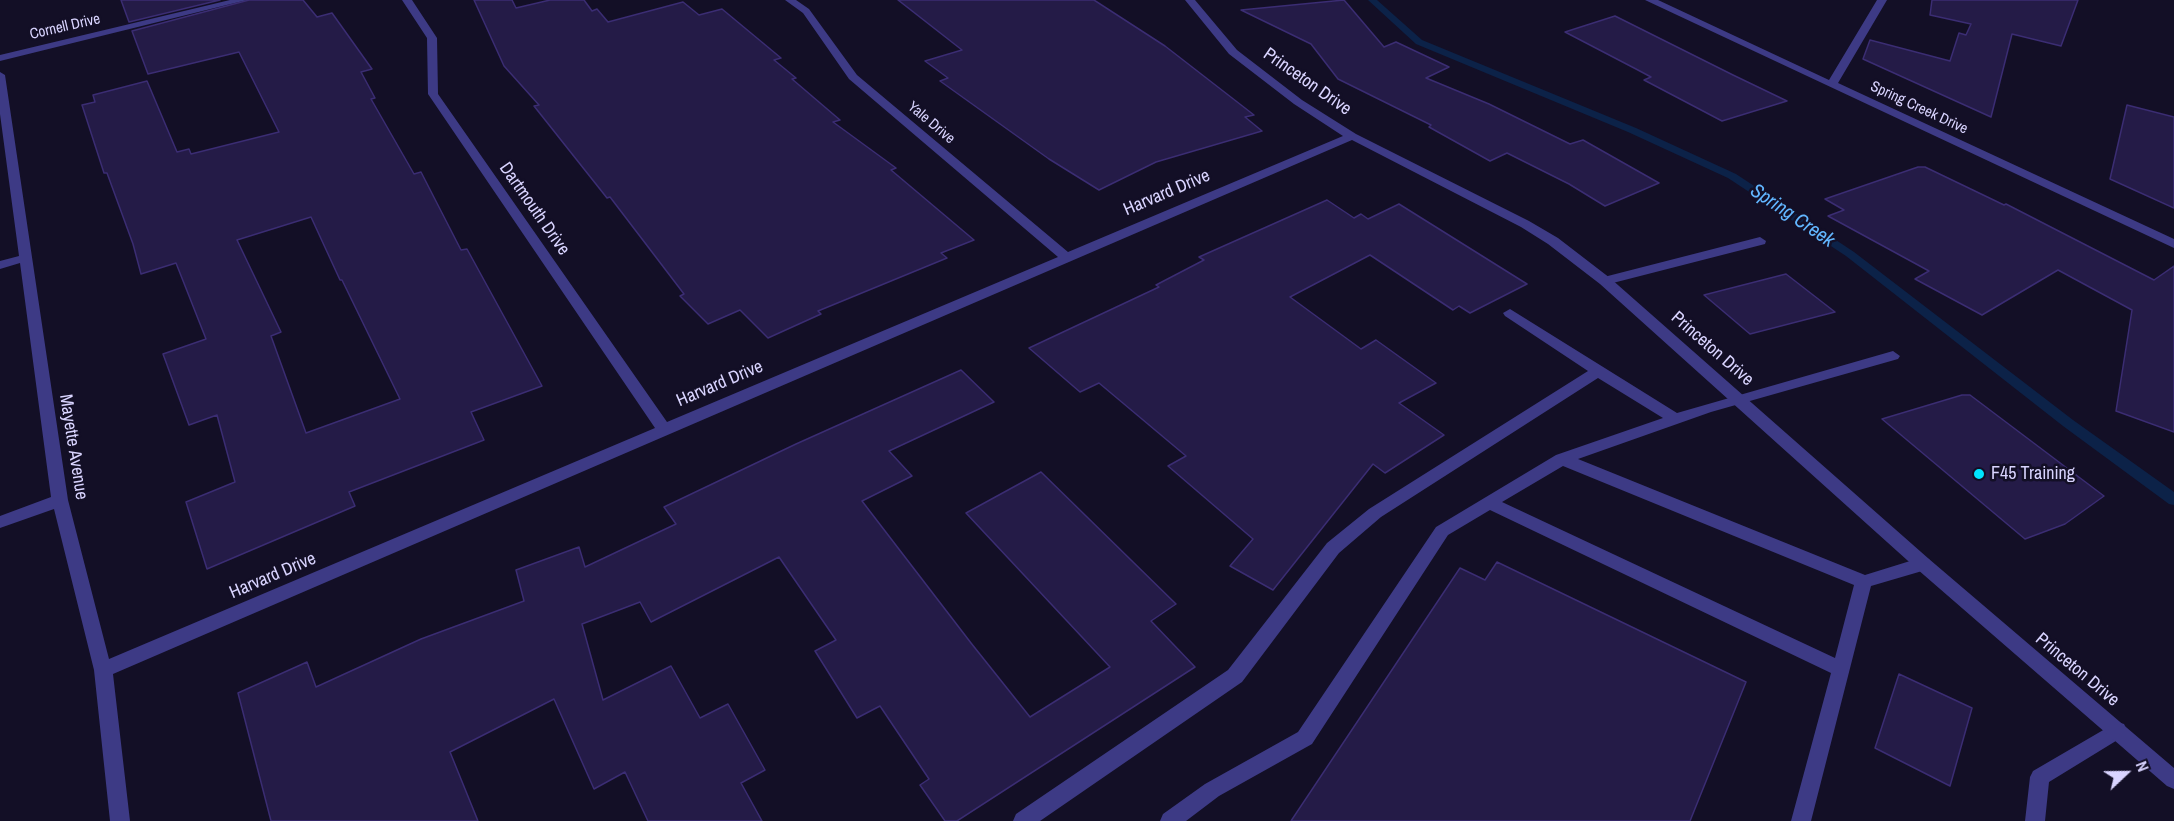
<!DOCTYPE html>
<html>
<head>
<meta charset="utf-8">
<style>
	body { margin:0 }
	#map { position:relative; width:2174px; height:821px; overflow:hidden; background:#130f26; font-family:"Archivo Narrow",sans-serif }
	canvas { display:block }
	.north { position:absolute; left:2096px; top:743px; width:60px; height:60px; -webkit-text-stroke:4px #130f26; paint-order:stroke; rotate:68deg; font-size:16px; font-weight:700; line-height:24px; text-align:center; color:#d9d4ff }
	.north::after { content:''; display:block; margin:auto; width:21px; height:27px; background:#d9d4ff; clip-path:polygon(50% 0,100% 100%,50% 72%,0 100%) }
</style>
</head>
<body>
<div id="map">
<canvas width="2174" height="821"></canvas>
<div class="north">N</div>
</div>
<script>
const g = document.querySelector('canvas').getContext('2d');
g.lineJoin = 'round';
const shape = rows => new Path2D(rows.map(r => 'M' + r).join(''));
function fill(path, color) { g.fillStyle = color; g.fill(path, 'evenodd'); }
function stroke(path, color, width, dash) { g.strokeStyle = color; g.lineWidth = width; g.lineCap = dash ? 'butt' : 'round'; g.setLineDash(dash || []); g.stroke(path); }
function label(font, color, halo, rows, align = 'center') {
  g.font = font + ' "Archivo Narrow",sans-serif'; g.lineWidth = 5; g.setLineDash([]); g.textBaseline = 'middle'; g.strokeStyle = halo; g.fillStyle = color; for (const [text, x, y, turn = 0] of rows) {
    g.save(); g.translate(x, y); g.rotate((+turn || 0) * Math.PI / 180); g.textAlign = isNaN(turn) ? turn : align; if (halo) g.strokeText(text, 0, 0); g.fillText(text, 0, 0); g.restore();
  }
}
fill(shape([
	[1368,0,1377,0,1422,40,1636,128,1736,174,1854,252,2073,420,2174,492,2174,505,2169,504,2063,426,1846,256,1728,178,1628,132,1416,44,1368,0]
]), '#0c2248');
const building = shape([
	[121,0,220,0,129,22,121,0],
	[249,0,303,0,317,17,332,13,372,69,361,72,375,98,371,99,414,174,421,172,461,250,467,249,542,386,471,412,484,440,349,492,355,506,207,569,186,502,235,482,217,415,189,425,163,354,206,339,176,263,141,274,133,244,107,173,104,173,82,105,95,102,93,95,147,81,177,152,189,149,191,154,279,132,239,52,148,74,132,31,249,0],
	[311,217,340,280,342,280,400,399,306,433,271,336,281,332,237,240,311,217],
	[474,0,512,0,516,8,550,0,584,0,592,11,597,9,608,22,683,2,699,15,722,9,781,58,774,60,796,78,792,79,840,120,833,122,896,168,891,170,974,240,941,253,947,258,818,311,821,314,768,338,740,310,708,324,680,296,684,294,610,197,607,198,534,106,539,105,504,66,474,0],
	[898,0,1094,0,1165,46,1254,115,1245,117,1262,131,1156,162,1099,190,1049,159,940,81,948,78,925,61,962,50,898,0],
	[1344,0,1384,47,1396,42,1449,67,1426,78,1489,104,1570,144,1583,140,1659,183,1605,206,1569,184,1507,153,1490,161,1429,127,1431,125,1338,79,1311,44,1241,10,1344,0],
	[1932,0,2078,0,2061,46,2012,34,1991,117,1863,59,1870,40,1950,61,1959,33,1966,35,1971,24,1930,15,1932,0],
	[1615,16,1733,75,1787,101,1722,121,1644,80,1651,77,1636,69,1565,32,1615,16],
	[2127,105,2174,117,2174,208,2110,179,2127,105],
	[1918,167,1925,167,2004,205,2006,204,2154,280,2174,266,2174,432,2116,411,2132,310,2058,270,1982,315,1915,279,1929,271,1828,216,1844,210,1825,199,1918,167],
	[1327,200,1354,218,1361,214,1368,219,1399,204,1527,284,1470,313,1459,306,1453,310,1370,255,1290,297,1361,349,1376,340,1436,383,1399,403,1444,435,1385,473,1373,464,1273,590,1230,566,1253,539,1168,466,1186,456,1099,383,1080,392,1029,348,1159,287,1156,285,1204,260,1199,257,1327,200],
	[1786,274,1835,312,1750,334,1704,295,1786,274],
	[961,370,994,402,889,451,912,476,862,501,971,643,1030,717,1110,667,966,513,1041,472,1176,604,1151,621,1195,667,957,821,945,821,920,785,929,779,880,706,857,718,815,651,836,640,779,557,651,622,640,602,582,624,603,700,671,666,700,718,728,704,765,770,741,783,762,821,648,821,625,772,594,789,554,699,450,752,478,821,271,821,238,693,307,662,316,687,421,639,524,601,516,570,579,547,585,567,676,524,664,507,796,444,961,370],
	[1962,395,1970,395,2104,496,2065,524,2025,539,1882,419,1962,395],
	[1497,562,1746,682,1690,821,1291,821,1460,568,1485,580,1497,562],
	[1899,674,1972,708,1950,786,1875,748,1899,674]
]);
fill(building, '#241b47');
stroke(building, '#3b2d73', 1.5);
fill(shape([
	[1760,237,1766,241,1765,244,1605,285,1598,281,1600,278,1760,237],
	[1510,309,1677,413,1893,351,1900,356,1898,359,1711,412,1578,459,1865,575,1923,557,1929,559,1932,564,1929,569,1871,586,1811,821,1791,821,1831,673,1490,510,1448,535,1312,744,1219,796,1186,821,1160,821,1163,814,1205,784,1298,732,1436,527,1556,455,1663,418,1598,378,1381,517,1339,553,1242,682,1040,821,1013,821,1016,814,1228,670,1327,543,1369,509,1588,371,1505,316,1503,313,1510,309],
	[1563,466,1854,585,1835,658,1502,502,1563,466],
	[2117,722,2124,724,2127,730,2124,736,2049,782,2045,821,2025,821,2030,777,2033,771,2117,722]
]), '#3d3a85');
fill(shape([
	[230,0,247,0,0,61,0,55,230,0],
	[402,0,412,0,437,38,438,94,667,422,1058,257,849,79,803,13,785,0,796,0,809,9,857,75,1068,252,1343,136,1294,104,1229,54,1185,0,1195,0,1237,50,1302,100,1356,134,1529,221,1558,238,1610,278,1929,559,2174,768,2174,789,2167,786,1917,569,1600,284,1548,244,1521,227,1352,140,113,674,130,821,110,821,94,670,54,509,0,528,0,516,51,497,20,263,0,269,0,261,19,256,0,114,0,72,5,75,68,500,109,659,655,428,428,94,427,38,402,0],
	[1645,0,1658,0,1829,80,1877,0,1887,0,1838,83,2174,239,2174,248,1645,0]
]), '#3d3a85');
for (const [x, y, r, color] of [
	[1979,474,6,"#00e5ff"]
]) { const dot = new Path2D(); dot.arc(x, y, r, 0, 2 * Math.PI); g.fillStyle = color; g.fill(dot); stroke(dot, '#130f26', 2); }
label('15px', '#d9d4ff', '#130f26', [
	["Cornell Drive",65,27,-13],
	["Spring Creek Drive",1919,108,25],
	["Yale Drive",931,123,40]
]);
label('18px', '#d9d4ff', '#130f26', [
	["Princeton Drive",1307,82,35],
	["Harvard Drive",1167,193,-23],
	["Dartmouth Drive",534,209,55],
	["Princeton Drive",1712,349,41],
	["Harvard Drive",720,384,-23],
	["Mayette Avenue",73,447,81],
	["Harvard Drive",273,576,-23],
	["Princeton Drive",2077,670,40]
]);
label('18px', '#d9d4ff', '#130f26', [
	["F45 Training",1991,474]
], 'left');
label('italic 20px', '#62b6ff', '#130f26', [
	["Spring Creek",1792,216,34]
]);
</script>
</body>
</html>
